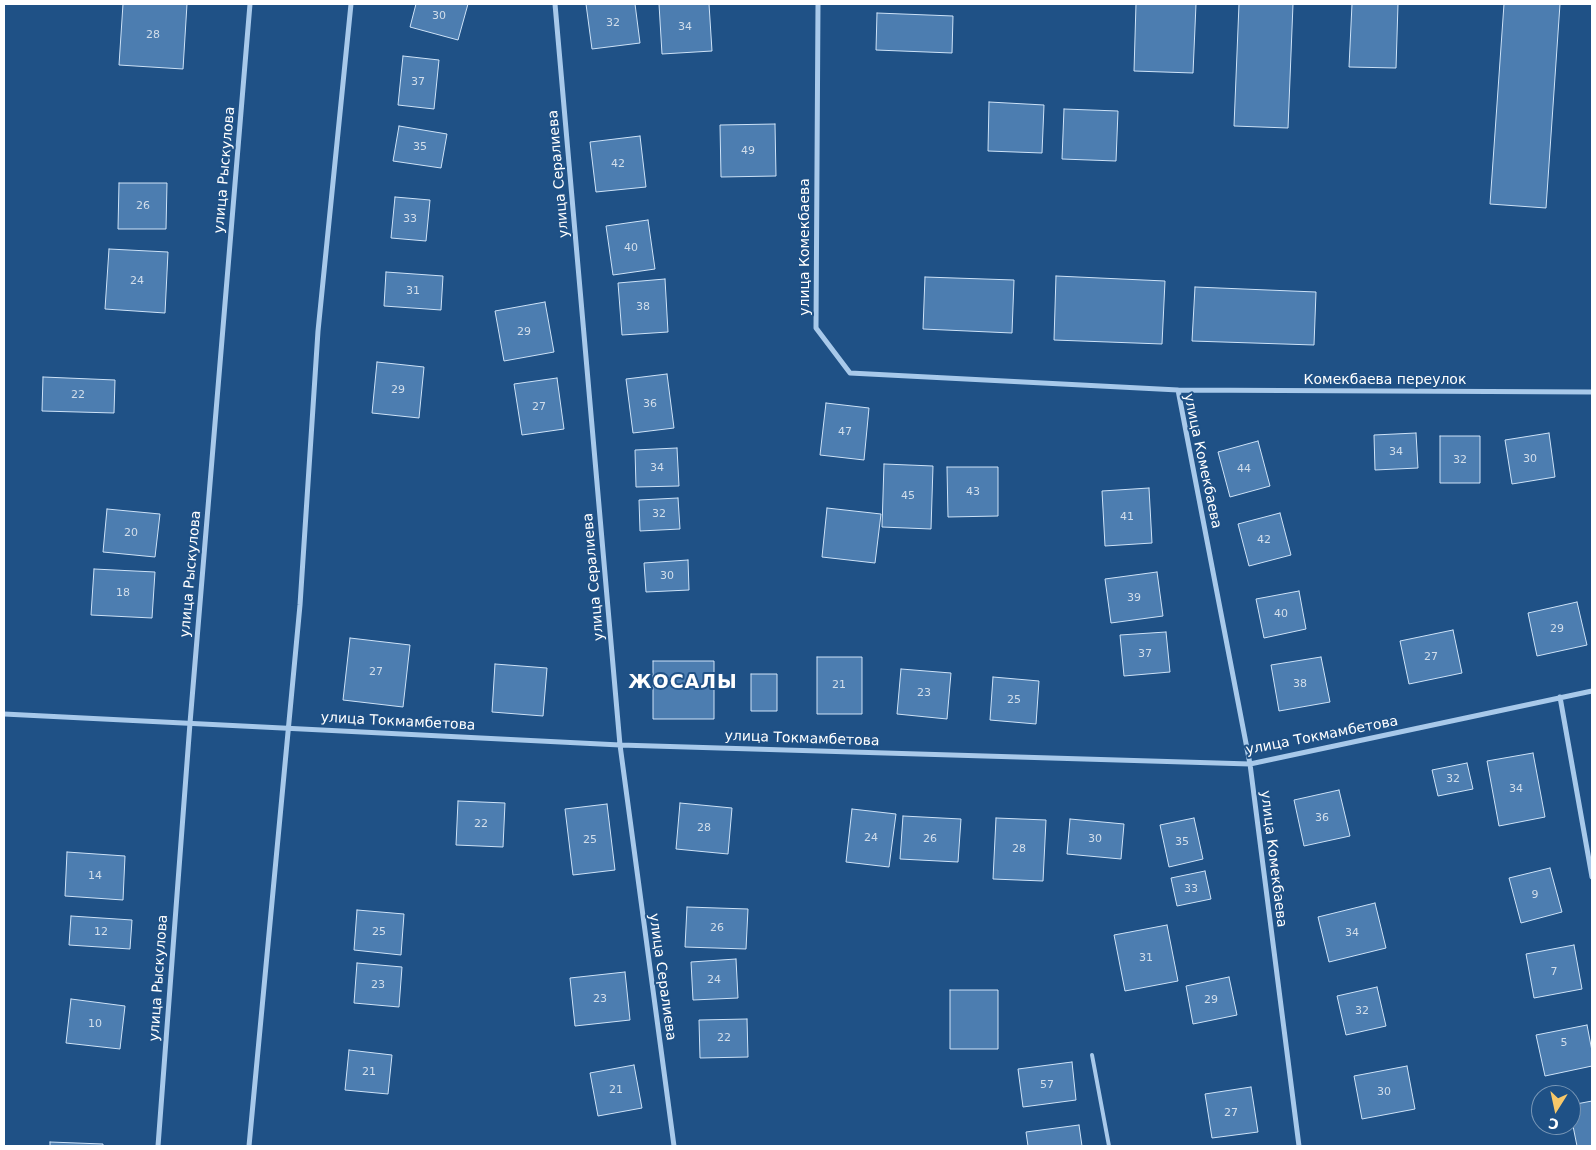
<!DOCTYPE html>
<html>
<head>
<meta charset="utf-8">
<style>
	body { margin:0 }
	#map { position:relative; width:1596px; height:1150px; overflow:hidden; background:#1f5186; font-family:"DejaVu Sans",sans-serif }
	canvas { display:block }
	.frame { position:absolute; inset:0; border:5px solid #fff; pointer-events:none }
	.north { position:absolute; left:1531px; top:1085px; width:50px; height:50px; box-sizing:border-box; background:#1f5186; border:1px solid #7997b6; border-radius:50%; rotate:190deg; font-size:14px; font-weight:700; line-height:20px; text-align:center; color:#fff }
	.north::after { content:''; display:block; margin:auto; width:18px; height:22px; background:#f8c869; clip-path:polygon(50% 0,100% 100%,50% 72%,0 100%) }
</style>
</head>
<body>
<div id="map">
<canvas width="1596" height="1150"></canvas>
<div class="frame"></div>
<div class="north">С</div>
</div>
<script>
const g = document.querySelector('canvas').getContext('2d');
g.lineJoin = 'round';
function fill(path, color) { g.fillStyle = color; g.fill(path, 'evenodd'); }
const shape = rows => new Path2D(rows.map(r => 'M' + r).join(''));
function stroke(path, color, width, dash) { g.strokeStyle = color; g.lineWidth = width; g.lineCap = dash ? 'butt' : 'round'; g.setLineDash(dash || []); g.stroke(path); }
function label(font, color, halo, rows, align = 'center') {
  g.font = font + ' "DejaVu Sans",sans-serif'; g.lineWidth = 4; g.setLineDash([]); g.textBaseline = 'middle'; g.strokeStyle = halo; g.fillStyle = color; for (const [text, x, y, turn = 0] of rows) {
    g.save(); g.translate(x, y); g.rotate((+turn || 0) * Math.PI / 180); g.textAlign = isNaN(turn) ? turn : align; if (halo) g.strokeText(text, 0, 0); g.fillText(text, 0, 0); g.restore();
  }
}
const building = shape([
	[123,4,187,4,183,69,119,65,123,4],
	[416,4,468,4,458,40,410,27,416,4],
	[586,4,635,4,640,43,592,49,586,4],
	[659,4,709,4,712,51,662,54,659,4],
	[1136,4,1196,4,1193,73,1134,71,1136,4],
	[1239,4,1293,4,1288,128,1234,126,1239,4],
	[1352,4,1398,4,1396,68,1349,67,1352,4],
	[1504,4,1560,4,1546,208,1490,204,1504,4],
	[877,13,953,16,952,53,876,50,877,13],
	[403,56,439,60,434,109,398,105,403,56],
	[989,102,1044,105,1042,153,988,151,989,102],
	[1064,109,1118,111,1116,161,1062,159,1064,109],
	[775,124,776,176,721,177,720,125,775,124],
	[399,126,447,134,441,168,393,161,399,126],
	[640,136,646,187,596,192,590,142,640,136],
	[119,183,167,183,166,229,118,229,119,183],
	[395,197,430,200,426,241,391,238,395,197],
	[648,220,655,269,613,275,606,226,648,220],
	[109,249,168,252,165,313,105,309,109,249],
	[386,272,443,276,441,310,384,306,386,272],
	[1056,276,1165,281,1162,344,1054,340,1056,276],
	[925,277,1014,280,1012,333,923,329,925,277],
	[665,279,668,332,622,335,618,283,665,279],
	[1195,287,1316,292,1314,345,1192,341,1195,287],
	[545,302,554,352,504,361,495,311,545,302],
	[377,362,424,367,419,418,372,413,377,362],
	[667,374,674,428,633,433,626,379,667,374],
	[43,377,115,380,114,413,42,411,43,377],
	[557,378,564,429,522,435,514,384,557,378],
	[826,403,869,408,864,460,820,455,826,403],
	[1416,433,1418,468,1375,470,1374,435,1416,433],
	[1549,433,1555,477,1512,484,1505,440,1549,433],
	[1440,436,1480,436,1480,483,1440,483,1440,436],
	[1258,441,1270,486,1230,497,1218,452,1258,441],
	[677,448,679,486,636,487,635,450,677,448],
	[884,464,933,466,931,529,882,527,884,464],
	[947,467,998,467,998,516,948,517,947,467],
	[1149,488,1152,543,1105,546,1102,491,1149,488],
	[678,498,680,529,640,531,639,500,678,498],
	[827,508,881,514,875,563,822,557,827,508],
	[107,509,160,514,155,557,103,552,107,509],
	[1280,513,1291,555,1249,566,1238,524,1280,513],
	[688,560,689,590,646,592,644,563,688,560],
	[94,569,155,572,152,618,91,615,94,569],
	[1157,572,1163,616,1111,623,1105,579,1157,572],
	[1299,591,1306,629,1264,638,1256,599,1299,591],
	[1577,602,1587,645,1537,656,1528,613,1577,602],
	[1453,630,1462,673,1409,684,1400,641,1453,630],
	[1166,632,1170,672,1124,676,1120,635,1166,632],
	[350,638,410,645,403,707,343,700,350,638],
	[817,657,862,657,862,714,817,714,817,657],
	[1321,657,1330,702,1279,711,1271,665,1321,657],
	[653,661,714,661,714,719,653,719,653,661],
	[495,664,547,668,543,716,492,712,495,664],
	[901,669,951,673,947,719,897,714,901,669],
	[751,674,777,674,777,711,751,711,751,674],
	[993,677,1039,681,1036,724,990,720,993,677],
	[1533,753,1545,817,1499,826,1487,761,1533,753],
	[1467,763,1473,789,1438,796,1432,770,1467,763],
	[1339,790,1350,836,1304,846,1294,800,1339,790],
	[458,801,505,803,503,847,456,845,458,801],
	[680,803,732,808,728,854,676,849,680,803],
	[607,804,615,870,573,875,565,809,607,804],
	[852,809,896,814,889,867,846,862,852,809],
	[903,816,961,819,958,862,900,859,903,816],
	[996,818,1046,820,1043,881,993,879,996,818],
	[1194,818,1203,859,1169,867,1160,825,1194,818],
	[1070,819,1124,824,1121,859,1067,854,1070,819],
	[67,852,125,856,123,900,65,896,67,852],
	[1550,868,1562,912,1521,923,1509,878,1550,868],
	[1205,871,1211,899,1177,906,1171,878,1205,871],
	[1375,903,1386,948,1329,962,1318,917,1375,903],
	[687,907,748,909,746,949,685,947,687,907],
	[357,910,404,914,401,955,354,950,357,910],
	[71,916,132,920,130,949,69,945,71,916],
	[1167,925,1178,981,1125,991,1114,935,1167,925],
	[1574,945,1582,989,1534,998,1526,954,1574,945],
	[736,959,738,998,693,1000,691,962,736,959],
	[357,963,402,967,399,1007,354,1003,357,963],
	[625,972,630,1020,575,1026,570,978,625,972],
	[1229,977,1237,1015,1193,1024,1186,986,1229,977],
	[1377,987,1386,1026,1346,1035,1337,996,1377,987],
	[950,990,998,990,998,1049,950,1049,950,990],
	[71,999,125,1006,120,1049,66,1043,71,999],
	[747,1019,748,1057,700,1058,699,1020,747,1019],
	[1587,1025,1592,1051,1592,1066,1545,1076,1536,1035,1587,1025],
	[349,1050,392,1055,388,1094,345,1090,349,1050],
	[1072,1062,1076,1100,1023,1107,1018,1069,1072,1062],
	[634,1065,642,1108,598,1116,590,1073,634,1065],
	[1407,1066,1415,1109,1362,1119,1354,1076,1407,1066],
	[1251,1087,1258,1132,1212,1138,1205,1094,1251,1087],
	[1592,1101,1592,1146,1577,1146,1571,1116,1571,1105,1592,1101],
	[1079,1125,1082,1146,1028,1146,1026,1132,1079,1125],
	[50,1142,103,1144,103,1146,50,1146,50,1142]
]);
fill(building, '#4c7db0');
stroke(building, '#cde2f7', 1);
stroke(shape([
	[1092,1055,1109,1146]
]), '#a8c9ea', 4);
stroke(shape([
	[555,4,620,745,674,1146],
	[818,4,816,328,850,373,1178,390,1250,764,1299,1146],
	[1178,390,1592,392],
	[1560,697,1592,877],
	[4,714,620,745,1250,764,1592,691],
	[158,1146,190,723,250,4],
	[249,1146,300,605,318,331,351,4]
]), '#a8c9ea', 5);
label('11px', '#d2deeb', null, [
	["30",439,16],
	["32",613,23],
	["34",685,27],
	["28",153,35],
	["37",418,82],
	["35",420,147],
	["49",748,151],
	["42",618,164],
	["26",143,206],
	["33",410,219],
	["40",631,248],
	["24",137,281],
	["31",413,291],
	["38",643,307],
	["29",524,332],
	["29",398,390],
	["22",78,395],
	["36",650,404],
	["27",539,407],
	["47",845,432],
	["34",1396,452],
	["30",1530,459],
	["32",1460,460],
	["34",657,468],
	["44",1244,469],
	["43",973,492],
	["45",908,496],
	["32",659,514],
	["41",1127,517],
	["20",131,533],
	["42",1264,540],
	["30",667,576],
	["18",123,593],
	["39",1134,598],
	["40",1281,614],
	["29",1557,629],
	["37",1145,654],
	["27",1431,657],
	["27",376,672],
	["38",1300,684],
	["21",839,685],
	["23",924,693],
	["25",1014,700],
	["32",1453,779],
	["34",1516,789],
	["36",1322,818],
	["22",481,824],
	["28",704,828],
	["24",871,838],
	["26",930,839],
	["30",1095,839],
	["25",590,840],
	["35",1182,842],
	["28",1019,849],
	["14",95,876],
	["33",1191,889],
	["9",1535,895],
	["26",717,928],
	["12",101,932],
	["25",379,932],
	["34",1352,933],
	["31",1146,958],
	["7",1554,972],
	["24",714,980],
	["23",378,985],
	["23",600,999],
	["29",1211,1000],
	["32",1362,1011],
	["10",95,1024],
	["22",724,1038],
	["5",1564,1043],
	["21",369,1072],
	["57",1047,1085],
	["21",616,1090],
	["30",1384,1092],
	["27",1231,1113]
]);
label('14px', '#fff', '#1f5186', [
	["улица Рыскулова",225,170,-85],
	["улица Сералиева",559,174,-95],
	["улица Комекбаева",805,247,-90],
	["Комекбаева переулок",1385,380],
	["улица Комекбаева",1202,461,78],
	["улица Рыскулова",191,574,-85],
	["улица Сералиева",594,577,-95],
	["улица Токмамбетова",398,722,3],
	["улица Токмамбетова",1322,736,-11],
	["улица Токмамбетова",802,739,2],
	["улица Комекбаева",1273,859,83],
	["улица Сералиева",662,977,82],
	["улица Рыскулова",159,978,-86]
]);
g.letterSpacing = '1px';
label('bold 19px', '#fff', '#1f5186', [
	["ЖОСАЛЫ",683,683]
]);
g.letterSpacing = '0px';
</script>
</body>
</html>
